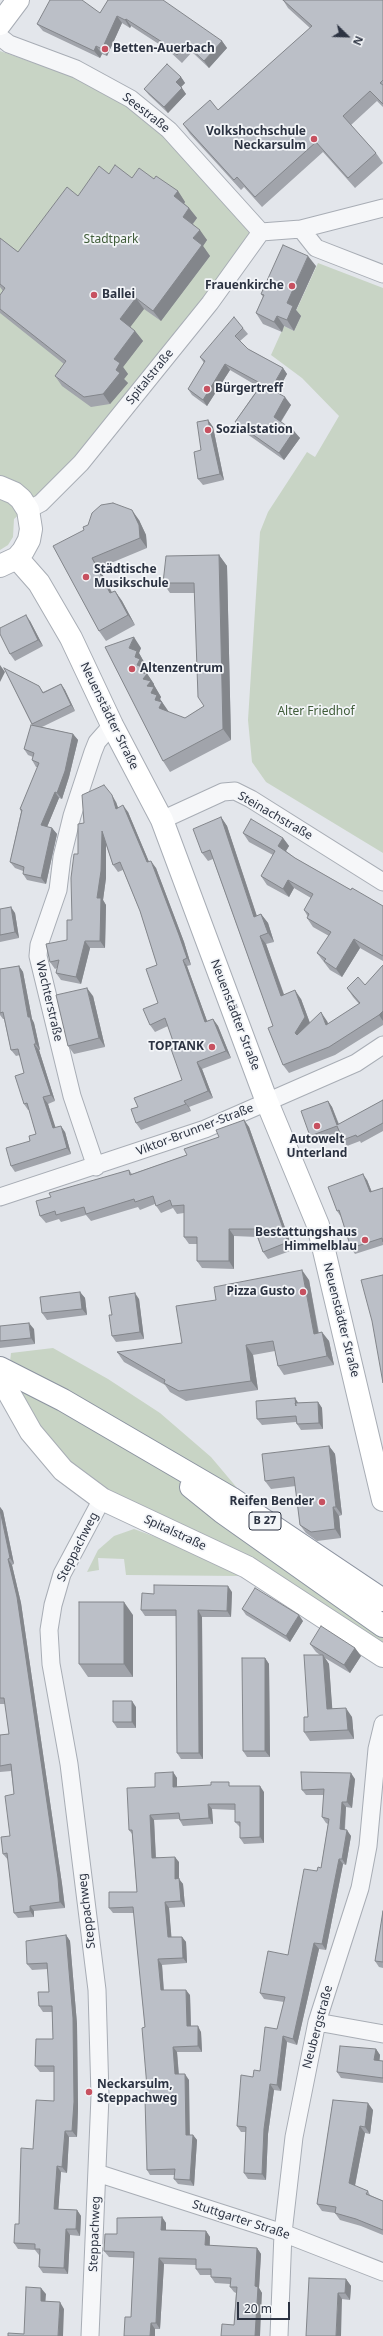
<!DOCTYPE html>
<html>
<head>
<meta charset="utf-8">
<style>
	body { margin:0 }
	#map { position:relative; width:383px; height:2336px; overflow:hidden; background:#e3e6eb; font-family:"Noto Sans",sans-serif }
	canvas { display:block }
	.north { position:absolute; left:327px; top:16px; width:40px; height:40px; -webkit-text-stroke:3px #f3f5f8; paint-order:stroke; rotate:113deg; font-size:11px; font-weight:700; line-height:16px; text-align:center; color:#2c3342 }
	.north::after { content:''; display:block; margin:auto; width:14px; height:18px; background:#2c3342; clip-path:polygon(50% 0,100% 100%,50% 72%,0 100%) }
	.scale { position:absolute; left:237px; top:2302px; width:53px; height:18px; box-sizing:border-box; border:2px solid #2c3342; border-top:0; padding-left:5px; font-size:12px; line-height:14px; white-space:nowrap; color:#2c3342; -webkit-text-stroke:3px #f3f5f8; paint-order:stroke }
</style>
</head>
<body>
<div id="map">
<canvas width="383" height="2336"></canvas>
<div class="north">N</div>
<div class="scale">20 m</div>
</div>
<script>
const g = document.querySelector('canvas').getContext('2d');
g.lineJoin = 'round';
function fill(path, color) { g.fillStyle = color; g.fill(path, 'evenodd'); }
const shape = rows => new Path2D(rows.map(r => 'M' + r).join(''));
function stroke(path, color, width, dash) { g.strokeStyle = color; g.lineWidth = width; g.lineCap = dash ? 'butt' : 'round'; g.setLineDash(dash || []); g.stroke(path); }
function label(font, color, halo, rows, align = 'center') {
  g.font = font + ' "Noto Sans",sans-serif'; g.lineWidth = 3.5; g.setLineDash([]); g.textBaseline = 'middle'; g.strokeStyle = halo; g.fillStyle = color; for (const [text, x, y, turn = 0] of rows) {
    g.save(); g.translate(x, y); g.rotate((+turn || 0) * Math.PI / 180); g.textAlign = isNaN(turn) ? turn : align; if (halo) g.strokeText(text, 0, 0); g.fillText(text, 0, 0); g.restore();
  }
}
fill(shape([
	[0,51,77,78,121,100,167,138,250,232,234,263,49,488,14,519,13,537,8,545,0,550],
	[318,263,383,288,383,853,266,782,252,762,248,720,260,532,268,512,307,452,315,457,339,416,302,378,271,355,284,326,294,331,301,316,295,313],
	[53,1348,108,1379,160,1413,211,1457,243,1495,383,1590,383,1651,254,1562,161,1514,103,1488,68,1465,22,1404,9,1371,11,1353],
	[134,1529,191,1550,242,1576,126,1575,124,1559,98,1558,99,1570,87,1572,98,1550,114,1536]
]), '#c8d4c5');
const minor = shape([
	[0,37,9,44,76,69,131,99,169,130,261,232],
	[301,229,316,248,383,274],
	[261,232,301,229,383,208],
	[28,510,41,503,81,463,210,303,261,232],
	[162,820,223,792,235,791,251,799,383,882],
	[96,1167,72,1096,38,956,39,945,58,890,62,857,72,816,93,752,97,742,112,725],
	[0,1197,205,1129,356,1063,383,1045],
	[317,2022,383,2034],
	[97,2173,283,2233,383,2272],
	[90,2336,100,2096,97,1990,69,1764,51,1664,49,1630,53,1605,62,1574,102,1499],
	[279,2336,283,2233,294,2137,317,2022,360,1888,368,1846,377,1749,383,1724]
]);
const secondary = shape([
	[0,24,18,0],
	[0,487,14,493,21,499,28,510,31,529,29,540,23,551,17,558,0,566],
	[17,558,39,583,71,638,112,725,162,820,267,1102,318,1225,383,1500],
	[0,1377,31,1432,63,1470,102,1499,247,1567,383,1656]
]);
const trunk = shape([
	[0,1368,63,1400,231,1498,383,1600],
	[191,1487,222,1512,383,1626]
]);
stroke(minor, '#a8adb5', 19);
stroke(secondary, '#a8adb5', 24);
stroke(trunk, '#8c93a0', 24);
stroke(minor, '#f6f7f9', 17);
stroke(secondary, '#fff', 22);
stroke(trunk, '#fff', 22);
fill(shape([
	[108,0,222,41,227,48,209,68,192,52,182,63,168,50,131,26,130,28,122,23,107,56,102,54,100,58,43,31,37,24,100,13],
	[283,0,383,0,383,107,377,101,351,125,376,153,383,163,355,188,323,152,262,207,244,187,241,190,190,134,183,124,218,110,310,28,288,8],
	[181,77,185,83,181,87,186,94,168,113,149,95,144,89],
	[109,174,132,178,154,179,178,191,185,202,184,203,189,208,197,218,193,224,207,240,203,246,210,256,161,321,144,309,130,327,135,331,143,341,123,367,128,374,124,379,128,383,110,404,91,407,62,386,55,376,64,364,0,313,0,295,3,291,0,287,0,238,18,252,78,196],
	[316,266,296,310,301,316,294,331,284,326,282,332,263,324,256,313,263,297,261,294],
	[243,328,248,334,240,341,248,349,283,368,287,374,277,392,291,405,281,422,300,438,284,460,240,429,235,422,259,387,230,370,207,406,192,395,188,389,204,363,200,357],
	[208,420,213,427,224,480,203,485,198,479,201,450],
	[139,520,146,535,147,548,99,568,112,592,115,591,122,601,135,625,106,641,99,631,53,546],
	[219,555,227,566,231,740,170,772,163,761,105,647,141,648,139,653,144,662,143,664,147,670,146,672,154,684,154,685,161,697,160,699,168,712,185,718,204,706,195,593,170,593,163,583],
	[30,621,43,646,15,661,10,654],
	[4,668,39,686,43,692,61,684,65,690,75,711,42,727,73,734,78,740,69,777,62,799,59,798,47,827,52,828,57,834,46,884,27,880,23,874,23,871,15,868,10,862,21,812,20,809,38,767,36,767,32,760,33,757,28,755,24,749,32,725],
	[116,802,118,808,128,812,149,862,156,868,184,942,191,965,187,966,207,1021,213,1019,218,1026,231,1058,202,1069,213,1098,189,1107,191,1111,141,1130,136,1123,138,1107,182,1080,175,1047,168,1026,155,1032,150,1025,158,1003,157,965,140,911,123,870,118,872,113,865,106,845,106,878,103,900,106,905,105,948,90,948,81,984,61,980,56,973,57,968,55,969,50,962,67,940,72,920,78,854,84,823],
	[221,817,227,826,257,916,261,914,268,923,274,942,266,944,284,994,301,999,310,1023,327,1021,328,1024,359,1004,353,997,347,988,365,985,383,965,383,1025,335,1055,289,1073,283,1065,273,1026,213,859,208,861,202,853],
	[243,833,283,838,289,846,286,851,295,858,351,890,383,906,383,961,360,948,342,977,330,970,317,953,329,936,313,927,307,918,308,917,304,910,311,898,294,888,289,897,267,885,261,876,273,855,249,842],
	[0,909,15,913,19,938,0,942],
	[19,966,23,972,32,1019,34,1023,40,1050,39,1050,55,1101,48,1104,55,1128,65,1132,71,1154,15,1172,11,1166,36,1134,29,1110,28,1110,24,1104,24,1073,20,1055,16,1056,11,1050,4,1019,3,1019,0,1015,0,969],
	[93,996,105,1047,74,1054,68,1046],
	[383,1100,383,1131,361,1143,360,1141,347,1146,343,1140,340,1132,315,1142,310,1136,328,1101,332,1107,339,1124],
	[244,1120,249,1127,293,1250,268,1259,263,1252,257,1237,234,1236,234,1269,202,1268,197,1261,197,1244,189,1244,184,1237,184,1213,177,1214,173,1208,161,1213,155,1204,140,1210,138,1207,91,1221,86,1215,61,1222,59,1219,46,1223,40,1216,51,1197,129,1170,132,1174,187,1155,219,1137],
	[367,1180,372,1192,383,1188,383,1245,355,1254,351,1248,341,1217,337,1211],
	[309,1280,319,1333,329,1341,334,1365,284,1375,278,1366,275,1351,253,1355,258,1390,186,1401,170,1392,165,1385,124,1362,117,1352,182,1343,216,1300],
	[80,1292,85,1298,87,1315,47,1320,42,1313],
	[139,1299,144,1339,116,1342,112,1336,112,1315],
	[0,1326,34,1329,35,1344,0,1348],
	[295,1398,298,1403,318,1402,322,1408,323,1429,301,1430,297,1424,296,1422,262,1425,257,1419],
	[329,1446,335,1454,342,1515,339,1516,341,1538,317,1541,306,1533,300,1525,296,1486,271,1489,265,1481],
	[0,1507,3,1511,14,1564,12,1565,21,1603,62,1884,65,1908,34,1911,34,1917,18,1918,14,1913,8,1860,3,1854,10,1836,14,1794,11,1771,0,1772,0,1735,9,1734,5,1704,0,1704],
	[232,1592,231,1617,202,1617,203,1759,181,1759,177,1753,176,1616,145,1616,141,1610,154,1594],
	[242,1609,303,1621,290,1642,246,1615],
	[133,1615,133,1677,88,1677,79,1664],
	[310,1644,355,1648,361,1656,350,1673,325,1658,329,1664,332,1709,352,1717,354,1739,310,1741,304,1732,308,1717,320,1655,316,1652],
	[265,1658,269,1664,270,1757,247,1757,243,1751],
	[136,1707,136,1728,117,1728,113,1722],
	[173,1772,177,1778,177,1787,232,1786,264,1792,264,1843,244,1844,240,1838,240,1827,235,1822,235,1810,212,1809,213,1824,183,1826,179,1819,154,1820,156,1857,179,1862,179,1879,183,1884,185,1907,169,1908,171,1937,182,1937,186,1942,187,1963,162,1965,164,1990,190,1995,191,2026,201,2032,202,2052,177,2052,179,2074,189,2080,189,2135,193,2135,197,2140,194,2186,178,2184,174,2179,175,2175,150,2175,147,2170,148,2099,145,2027,134,1913,113,1913,109,1908,137,1892,132,1834,129,1830,155,1787],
	[355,1779,352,1808,346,1807,345,1830,351,1836,346,1865,343,1864,326,1950,319,1949,297,2045,287,2042,281,2091,274,2090,268,2134,266,2180,248,2179,244,2173,246,2132,241,2132,237,2126,253,2077,260,2071,277,2029,284,2002,264,1999,260,1993,288,1955,317,1871,321,1868,328,1824,326,1823,322,1817,324,1795,306,1795,302,1790],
	[383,1911,383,1968,379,1967,375,1961],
	[66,1935,70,1941,77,2024,78,2108,77,2137,69,2137,67,2173,61,2172,58,2209,77,2210,81,2216,80,2236,70,2235,68,2274,43,2273,39,2267,39,2255,35,2250,18,2249,14,2243,19,2224,33,2149,54,2101,54,2072,40,2072,35,2066,53,2039,52,2012,43,2012,39,2006,49,1992,48,1969,32,1970,27,1964],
	[376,2049,380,2055,379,2061,383,2061,383,2083,341,2078,337,2072],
	[333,2100,373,2110,370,2134,365,2133,355,2186,368,2191,370,2195,383,2201,383,2235,361,2226,340,2220,335,2213,322,2211,317,2204],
	[162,2217,166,2223,166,2230,206,2231,210,2237,210,2246,257,2248,261,2254,259,2288,262,2293,234,2325,236,2293,234,2292,230,2287,230,2284,215,2283,211,2277,211,2275,200,2275,196,2269,196,2265,164,2264,160,2329,155,2329,155,2336,124,2336,131,2317,134,2258,109,2257,104,2251,117,2234],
	[346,2279,351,2286,350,2300,342,2299,306,2336]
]), '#a1a4ab');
fill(shape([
	[117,16,122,23,107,56,102,49],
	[126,19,131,26,130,28,125,20],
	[222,41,227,48,209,68,204,61],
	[96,46,102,54,100,58,94,51],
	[181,77,185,83,180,88,176,82],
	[182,88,186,94,168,113,164,107],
	[178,191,185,202,182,207,174,196],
	[189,208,197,218,190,227,183,217],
	[200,230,207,240,203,246,210,256,161,321,153,311,193,238],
	[308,256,316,266,296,310,301,316,294,331,287,320,287,303],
	[136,298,144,309,128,330,120,319],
	[277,316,284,326,282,332,274,322],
	[135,331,143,341,123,367,128,374,124,379,128,383,110,404,103,394,116,370,114,359],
	[225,364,230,370,207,406,203,400],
	[283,368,287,374,275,396,271,390],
	[285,397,291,405,279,424,274,417],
	[208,420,213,427,224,480,220,474],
	[294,431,300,438,284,460,279,453],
	[132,510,139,520,146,535,147,548,140,538],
	[219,555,227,566,231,740,223,729],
	[92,558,99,568,117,603,110,593],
	[115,591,122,601,135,625,128,615],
	[26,615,30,621,43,646,38,640],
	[134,637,141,648,139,653,144,662,143,664,147,670,146,672,154,684,154,685,161,697,160,699,169,712,159,708,143,679,137,665,129,648],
	[0,665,5,672,0,682],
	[61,684,65,690,75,711,71,705],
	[73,734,78,740,69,777,62,799,57,793],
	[55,792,59,798,45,832,41,825],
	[112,795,116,802,121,816,116,809],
	[123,805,128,812,152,869,147,862],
	[221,817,227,826,260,926,254,917],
	[52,828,57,834,46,884,41,878],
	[102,831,106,838,106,878,103,900,106,905,105,948,100,941,97,898],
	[283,838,289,846,284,854,278,846],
	[151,861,156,868,184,942,191,965,187,958],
	[288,880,294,888,289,897,283,889],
	[11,907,15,913,19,938,15,932],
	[261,914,268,923,274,942,268,933],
	[260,936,266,944,287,1004,281,996],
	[354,939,360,948,342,977,336,969],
	[85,941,90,948,81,984,76,977],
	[183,960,187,966,210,1029,205,1022],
	[19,966,23,972,32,1019,34,1023,40,1050,36,1044,28,1017],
	[87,988,93,996,105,1047,99,1038],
	[295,990,301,999,311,1026,301,1042,295,1033],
	[383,1011,383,1021,379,1015],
	[321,1012,327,1021,332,1034,326,1025],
	[213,1019,218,1026,231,1058,226,1051],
	[34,1044,39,1050,55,1101,51,1095],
	[197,1062,202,1069,213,1098,208,1091],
	[43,1097,48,1104,58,1135,53,1128],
	[184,1101,189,1107,191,1111,186,1104],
	[328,1101,332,1107,341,1131,337,1125],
	[244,1120,249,1127,293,1250,288,1242],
	[61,1126,65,1132,71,1154,67,1148],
	[363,1174,367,1180,374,1198,370,1192],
	[229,1229,234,1236,234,1269,229,1261],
	[302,1270,309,1280,320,1343,314,1334],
	[80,1292,85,1298,87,1315,82,1309],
	[135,1293,139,1299,144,1339,140,1332],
	[29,1323,34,1329,35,1344,31,1338],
	[322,1332,329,1341,334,1365,327,1356],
	[246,1345,253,1355,258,1390,251,1381],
	[295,1398,299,1404,296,1406],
	[318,1402,322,1408,323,1429,319,1423],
	[329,1446,335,1454,342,1515,336,1507],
	[0,1507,3,1511,14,1564,10,1558,0,1510],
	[333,1507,339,1516,341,1538,335,1529],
	[8,1559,12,1565,21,1603,62,1884,65,1908,60,1902],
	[228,1586,232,1592,231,1617,227,1611],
	[124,1602,133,1615,133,1677,124,1664],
	[198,1610,202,1617,203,1759,199,1753],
	[299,1615,303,1621,290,1642,286,1636],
	[355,1648,361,1656,350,1673,344,1665],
	[323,1655,329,1664,333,1718,327,1709],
	[265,1658,269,1664,270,1757,265,1751],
	[132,1701,136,1707,136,1728,132,1722],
	[346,1708,352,1717,354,1739,348,1730],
	[173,1772,177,1778,177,1793,173,1787],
	[351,1773,355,1779,352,1808,347,1802],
	[260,1786,264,1792,264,1843,260,1837],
	[342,1802,346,1807,344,1835,340,1829],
	[208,1804,212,1809,213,1824,209,1818],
	[150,1815,154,1820,156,1863,152,1858],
	[347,1830,351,1836,346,1865,342,1859],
	[175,1857,179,1862,179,1879,183,1884,185,1907,181,1901,175,1879],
	[339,1859,343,1864,326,1950,322,1944],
	[165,1902,169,1908,172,1943,168,1937],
	[30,1906,34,1911,34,1917,30,1911],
	[66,1935,70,1941,77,2024,78,2108,77,2137,72,2131],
	[182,1937,186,1942,187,1963,183,1958],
	[314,1943,319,1949,297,2045,293,2039],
	[158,1959,162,1965,164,1996,161,1990],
	[186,1990,190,1995,191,2032,187,2026],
	[198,2026,201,2032,202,2052,198,2046],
	[283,2036,287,2042,281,2091,277,2085],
	[173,2047,177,2052,179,2080,175,2074],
	[376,2049,380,2055,379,2066,374,2060],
	[185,2074,189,2080,190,2140,186,2135],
	[270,2084,274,2090,268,2134,266,2180,262,2174,264,2129],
	[368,2103,373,2110,370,2134,365,2127],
	[360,2126,365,2133,354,2190,349,2183],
	[65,2131,69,2137,67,2173,62,2167],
	[193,2135,197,2140,194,2186,190,2180],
	[57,2166,61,2172,58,2215,54,2209],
	[77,2210,81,2216,80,2236,76,2229],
	[162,2217,166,2223,166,2236,161,2230],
	[66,2229,70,2235,68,2274,64,2268],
	[206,2231,210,2237,209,2251,205,2245],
	[257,2248,261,2254,259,2288,262,2293,260,2336,255,2336,255,2286],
	[159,2258,164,2264,160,2329,156,2323],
	[346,2279,351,2286,350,2300,345,2293],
	[41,2288,46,2294,45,2307,41,2301],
	[338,2293,342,2299,341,2336,336,2336],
	[60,2302,64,2309,63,2336,58,2336],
	[151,2323,155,2329,155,2336,150,2336]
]), '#83868b');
const building = shape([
	[50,0,82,0,100,13,108,0,163,0,222,41,204,61,187,45,177,55,162,42,126,19,125,20,117,16,102,49,96,46,94,51,37,24,50,0],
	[283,0,383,0,383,80,380,83,383,85,383,104,370,91,343,116,376,153,348,178,316,142,255,197,237,177,234,180,183,124,210,100,218,110,312,26,283,0],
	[167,64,181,77,176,82,182,88,164,107,144,89,167,64],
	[115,165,132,178,139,168,154,179,156,176,178,191,174,196,189,208,183,217,200,230,193,238,202,245,153,311,136,298,120,319,135,331,114,359,120,363,116,370,120,373,103,394,84,397,55,376,66,361,0,309,0,295,5,288,0,284,0,238,18,252,67,187,78,196,99,166,109,174,115,165],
	[283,245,308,256,287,303,293,306,287,320,277,316,274,322,256,313,264,295,261,294,283,245],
	[234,317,243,328,235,336,248,349,283,368,271,389,225,364,203,400,188,389,205,361,200,357,234,317],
	[262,384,285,397,274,417,294,431,279,453,235,422,262,384],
	[208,420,220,474,198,479,194,452,201,450,197,422,208,420],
	[113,503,132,510,139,525,140,538,92,558,110,593,115,591,128,615,99,631,53,546,84,530,83,527,88,525,92,513,101,505,113,503],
	[219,555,223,729,163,761,105,647,134,637,129,648,137,651,135,657,140,659,137,665,142,667,140,672,147,674,143,679,151,681,147,686,154,687,151,693,157,695,155,700,162,702,159,708,185,718,204,706,198,697,194,583,163,583,166,556,219,555],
	[26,615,38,640,10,654,0,634,0,628,26,615],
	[4,668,39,686,43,693,61,684,71,705,32,724,4,668],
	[31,725,73,734,65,771,57,793,55,792,41,825,52,828,41,878,23,874,24,867,10,862,22,810,20,809,39,763,32,760,34,753,24,749,31,725],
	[104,785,112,795,116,809,123,805,147,862,151,861,179,935,187,958,183,960,205,1022,213,1019,226,1051,197,1062,208,1091,184,1101,186,1104,136,1123,131,1109,138,1107,134,1098,182,1080,171,1049,175,1047,165,1018,150,1025,143,1009,158,1003,146,969,157,965,140,911,120,862,113,865,102,831,101,871,97,898,101,898,100,941,85,941,76,977,56,973,59,960,50,962,46,944,67,940,67,920,72,920,71,878,74,854,78,854,78,824,84,823,82,795,104,785],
	[221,817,254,917,261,914,268,933,260,936,281,996,295,990,305,1017,295,1033,297,1035,321,1012,326,1025,360,1003,347,988,358,977,365,985,383,965,383,1011,379,1015,329,1047,283,1065,268,1028,273,1026,210,850,202,853,193,829,221,817],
	[251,819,283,838,278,846,295,858,351,890,352,888,383,906,383,956,354,939,336,969,324,961,326,959,317,953,331,932,307,918,309,914,304,910,313,894,288,880,283,889,261,876,275,851,243,833,251,819],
	[11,907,15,932,0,935,0,909,11,907],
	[19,966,28,1017,30,1017,36,1044,34,1044,51,1095,43,1097,53,1128,61,1126,67,1148,11,1166,6,1148,30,1141,29,1136,36,1134,27,1103,24,1104,15,1076,24,1073,18,1049,11,1050,3,1012,0,1013,0,969,19,966],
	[87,988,99,1038,68,1046,56,995,87,988],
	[383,1100,383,1123,357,1137,356,1135,343,1140,337,1126,310,1136,301,1111,328,1101,337,1125,383,1100],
	[244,1120,288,1242,263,1252,255,1229,229,1229,229,1261,197,1261,197,1237,184,1237,184,1205,172,1206,170,1200,156,1206,153,1196,135,1202,134,1199,86,1214,84,1207,56,1215,55,1211,40,1216,36,1201,51,1197,49,1193,129,1170,130,1175,187,1155,184,1149,219,1137,216,1130,244,1120],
	[363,1174,370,1192,383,1188,383,1242,382,1238,351,1248,339,1210,337,1211,328,1187,363,1174],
	[302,1270,314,1334,322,1332,327,1356,278,1366,273,1341,246,1345,251,1381,179,1391,164,1383,165,1380,117,1352,182,1343,176,1306,216,1300,214,1287,302,1270],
	[383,1275,383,1383,372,1321,361,1280,383,1275],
	[80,1292,82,1309,42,1313,40,1297,80,1292],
	[135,1293,140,1332,112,1336,109,1315,112,1315,109,1297,135,1293],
	[29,1323,31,1338,0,1341,0,1326,29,1323],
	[295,1398,296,1406,295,1403,318,1402,319,1423,297,1424,296,1416,257,1419,256,1401,295,1398],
	[329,1446,336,1507,333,1507,335,1529,311,1532,300,1525,294,1477,265,1481,262,1454,329,1446],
	[0,1510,10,1558,8,1559,17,1597,58,1878,60,1902,30,1906,30,1911,14,1913,7,1853,3,1854,1,1837,10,1836,5,1796,14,1794,11,1764,0,1766,0,1735,9,1734,4,1698,0,1698,0,1510],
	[154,1585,228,1586,227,1611,198,1610,199,1753,177,1753,176,1610,141,1610,142,1593,154,1594,154,1585],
	[255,1588,299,1615,286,1636,242,1609,255,1588],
	[79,1602,124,1602,124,1664,79,1664,79,1602],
	[321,1626,355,1648,344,1665,310,1644,321,1626],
	[304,1655,323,1655,327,1709,346,1708,348,1730,304,1732,304,1717,308,1717,304,1655],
	[242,1658,265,1658,265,1751,243,1751,242,1658],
	[113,1701,132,1701,132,1722,113,1722,113,1701],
	[173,1772,173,1787,211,1785,211,1782,229,1782,229,1786,260,1786,260,1837,240,1838,240,1822,235,1822,235,1804,208,1804,209,1818,180,1820,179,1813,150,1815,152,1858,175,1857,175,1879,179,1878,181,1901,165,1902,168,1937,182,1937,183,1958,158,1959,161,1990,186,1990,187,2026,198,2026,198,2046,173,2047,175,2074,185,2074,186,2135,193,2135,190,2180,174,2179,175,2169,147,2170,145,2099,148,2099,142,2028,145,2027,133,1907,109,1908,109,1892,137,1892,132,1830,129,1830,127,1788,155,1787,155,1773,173,1772],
	[301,1772,351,1773,347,1802,342,1802,340,1829,347,1830,342,1859,339,1859,322,1944,314,1943,293,2039,283,2036,277,2085,270,2084,264,2129,262,2174,244,2173,246,2127,237,2126,241,2075,253,2077,254,2070,260,2071,265,2027,277,2029,285,1997,260,1993,268,1951,288,1955,304,1869,317,1871,318,1867,321,1868,329,1819,322,1817,324,1789,302,1790,301,1772],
	[383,1911,383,1962,375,1961,383,1911],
	[66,1935,73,2018,74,2102,72,2131,65,2131,62,2167,57,2166,54,2209,77,2210,76,2229,66,2229,64,2268,39,2267,40,2249,35,2249,35,2244,14,2243,15,2224,19,2224,21,2148,33,2149,36,2100,54,2101,54,2066,35,2066,36,2039,53,2039,52,2006,39,2006,38,1992,49,1992,47,1963,27,1964,26,1941,66,1935],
	[340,2046,376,2049,374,2060,383,2061,383,2078,337,2072,340,2046],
	[333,2100,368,2103,365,2127,360,2126,349,2183,368,2191,366,2194,383,2201,383,2230,356,2219,335,2213,336,2207,317,2204,333,2100],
	[162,2217,161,2230,206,2231,205,2245,257,2248,255,2286,258,2287,255,2336,221,2336,222,2324,234,2325,237,2287,230,2287,231,2278,211,2277,211,2269,196,2269,196,2259,159,2258,156,2323,151,2323,150,2336,124,2336,125,2317,131,2317,134,2252,104,2251,105,2234,117,2234,117,2218,162,2217],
	[309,2278,346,2279,345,2293,338,2293,336,2336,306,2336,309,2278],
	[26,2287,41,2288,41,2301,60,2302,58,2336,8,2336,8,2333,24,2334,26,2287]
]);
fill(building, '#bbbfc7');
stroke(building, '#83868b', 1);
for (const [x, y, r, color] of [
	[105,49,4,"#c75160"],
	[314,139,4,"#c75160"],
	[292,286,4,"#c75160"],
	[94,295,4,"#c75160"],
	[207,389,4,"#c75160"],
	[208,430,4,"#c75160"],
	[86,577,4,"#c75160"],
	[132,669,4,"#c75160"],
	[212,1047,4,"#c75160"],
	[317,1126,4,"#c75160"],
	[365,1240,4,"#c75160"],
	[303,1292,4,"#c75160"],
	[322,1502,4,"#c75160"],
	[89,2092,4,"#c75160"]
]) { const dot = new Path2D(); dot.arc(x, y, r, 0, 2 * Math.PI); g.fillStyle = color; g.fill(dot); stroke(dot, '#f3f5f8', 1.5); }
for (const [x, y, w] of [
	[265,1521,32]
]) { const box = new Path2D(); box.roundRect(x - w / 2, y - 9, w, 18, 3); g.fillStyle = '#f3f5f8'; g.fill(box); stroke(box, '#2c3342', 1); }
label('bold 11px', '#2c3342', null, [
	["B 27",265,1521]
]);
label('bold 12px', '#2c3342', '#f3f5f8', [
	["Betten-Auerbach",113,49],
	["Volkshochschule",306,132,"right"],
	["Neckarsulm",306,146,"right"],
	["Frauenkirche",284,286,"right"],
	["Ballei",102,295],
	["Bürgertreff",215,389],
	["Sozialstation",216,430],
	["Städtische",94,570],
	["Musikschule",94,584],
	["Altenzentrum",140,669],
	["TOPTANK",204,1047,"right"],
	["Autowelt",317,1140,"center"],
	["Unterland",317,1154,"center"],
	["Bestattungshaus",357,1233,"right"],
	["Himmelblau",357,1247,"right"],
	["Pizza Gusto",295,1292,"right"],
	["Reifen Bender",314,1502,"right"],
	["Neckarsulm,",97,2085],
	["Steppachweg",97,2099]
], 'left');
label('12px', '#2c3342', '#f3f5f8', [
	["Seestraße",146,113,38],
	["Spitalstraße",150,377,-51],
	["Neuenstädter Straße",109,716,64],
	["Steinachstraße",275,816,30],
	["Wachterstraße",49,1001,77],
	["Neuenstädter Straße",235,1015,69],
	["Viktor-Brunner-Straße",195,1130,-21],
	["Neuenstädter Straße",341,1320,76],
	["Spitalstraße",175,1533,25],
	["Steppachweg",78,1547,-63],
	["Steppachweg",87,1911,-97],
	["Neubergstraße",318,2027,-75],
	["Stuttgarter Straße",241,2220,18],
	["Steppachweg",95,2234,-88]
]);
label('12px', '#405d3a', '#f3f5f8', [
	["Stadtpark",111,240],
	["Alter Friedhof",316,712]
]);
</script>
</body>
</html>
